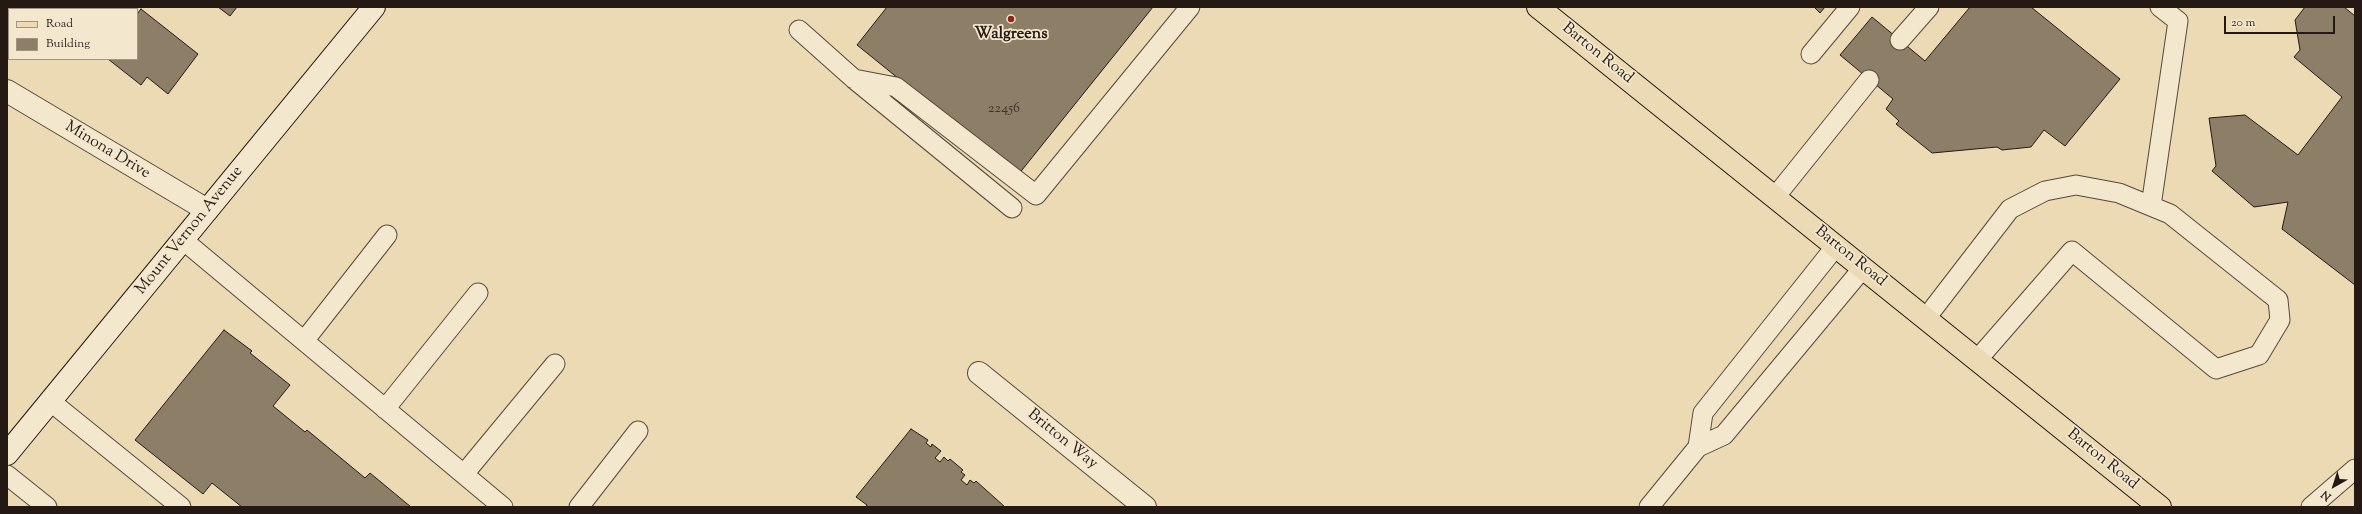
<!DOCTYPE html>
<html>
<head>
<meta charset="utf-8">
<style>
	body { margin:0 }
	#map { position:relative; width:2362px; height:514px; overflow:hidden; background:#ecdab4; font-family:"Sorts Mill Goudy",serif }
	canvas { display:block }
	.frame { position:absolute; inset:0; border:8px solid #241a13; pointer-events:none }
	.legend { position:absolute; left:8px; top:8px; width:130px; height:52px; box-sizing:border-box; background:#f3e7ce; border:1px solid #a09583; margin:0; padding:5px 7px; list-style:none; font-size:12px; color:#241a13 }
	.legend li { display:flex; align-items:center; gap:8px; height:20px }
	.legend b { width:20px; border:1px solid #a09583 }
	.north { position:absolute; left:2314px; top:466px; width:40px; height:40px; -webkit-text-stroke:3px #f3e7ce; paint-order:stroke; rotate:219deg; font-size:11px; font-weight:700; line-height:16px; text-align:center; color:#241a13 }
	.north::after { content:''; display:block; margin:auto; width:14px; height:18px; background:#241a13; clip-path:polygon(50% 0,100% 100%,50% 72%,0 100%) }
	.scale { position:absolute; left:2224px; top:16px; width:111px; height:18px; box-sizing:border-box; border:2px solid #241a13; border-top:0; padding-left:5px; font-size:12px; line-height:14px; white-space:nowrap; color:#241a13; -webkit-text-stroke:3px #f3e7ce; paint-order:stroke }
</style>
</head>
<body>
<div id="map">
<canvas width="2362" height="514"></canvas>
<div class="frame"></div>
<ul class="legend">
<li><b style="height:5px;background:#ecdab4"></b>Road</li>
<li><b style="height:11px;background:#8c7e67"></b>Building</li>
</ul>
<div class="north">N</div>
<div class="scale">20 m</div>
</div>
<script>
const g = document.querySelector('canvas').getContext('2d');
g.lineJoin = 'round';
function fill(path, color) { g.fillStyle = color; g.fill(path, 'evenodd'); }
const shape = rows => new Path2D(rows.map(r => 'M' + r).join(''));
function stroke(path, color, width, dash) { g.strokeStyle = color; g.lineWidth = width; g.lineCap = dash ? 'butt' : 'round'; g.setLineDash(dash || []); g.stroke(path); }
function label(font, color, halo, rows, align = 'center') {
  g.font = font + ' "Sorts Mill Goudy",serif'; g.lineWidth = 3.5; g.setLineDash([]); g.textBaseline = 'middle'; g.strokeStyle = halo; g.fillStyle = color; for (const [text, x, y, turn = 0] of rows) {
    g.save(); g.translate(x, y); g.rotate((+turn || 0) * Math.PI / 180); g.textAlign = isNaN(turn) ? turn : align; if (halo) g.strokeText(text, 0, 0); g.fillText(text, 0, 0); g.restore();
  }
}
const building = shape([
	[97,7,115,7,118,9,95,9,97,7],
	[218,7,237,7,230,16,218,7],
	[887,7,1153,7,1018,175,857,45,887,7],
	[1814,7,1825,7,1820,13,1814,7],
	[1970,7,2031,7,2120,79,2065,146,2044,130,2031,147,2002,150,1997,147,1932,153,1896,124,1899,121,1886,109,1893,99,1840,55,1872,17,1925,61,1970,7],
	[2305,7,2344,7,2355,16,2355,285,2282,229,2288,202,2254,207,2212,171,2216,166,2209,118,2245,115,2298,155,2342,97,2294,57,2300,50,2295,20,2305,7],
	[141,9,198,54,168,94,147,77,141,85,108,59,137,59,137,14,141,9],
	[224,330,252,351,250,353,290,385,273,406,305,432,307,430,365,478,370,473,411,507,242,507,212,483,203,494,135,440,224,330],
	[911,429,928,440,926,443,931,447,932,444,941,451,935,458,940,462,944,457,948,461,950,459,963,470,961,472,965,475,961,480,967,485,970,480,974,483,976,481,1005,507,866,507,867,505,856,497,911,429]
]);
fill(building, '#8c7e67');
stroke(building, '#241a13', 1);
const lane = shape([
	[799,30,854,79,1012,208],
	[1900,40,1929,7],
	[1811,54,1850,7],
	[854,79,896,87,1036,195,1190,7],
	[1775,197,1869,80],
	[2151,206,2178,21,2160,7],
	[183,240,503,507],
	[1926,318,2010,209,2045,191,2076,185,2119,193,2170,214,2278,300,2280,320,2259,355,2216,369,2072,251,1977,360],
	[304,341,387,235],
	[50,401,181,507],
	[385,409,478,293],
	[1698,447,1703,413,1836,246],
	[464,474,555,364],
	[7,475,47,507],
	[579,507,638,431],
	[1649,507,1698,447,1724,435,1863,268],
	[2311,507,2355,469]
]);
const street = shape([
	[7,91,207,210],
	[979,373,1145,507]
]);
const secondary = shape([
	[7,454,374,7]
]);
const primary = shape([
	[1538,7,2160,507]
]);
stroke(lane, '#564a3b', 21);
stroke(street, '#564a3b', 24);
stroke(secondary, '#241a13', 24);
stroke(primary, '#241a13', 24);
stroke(lane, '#f3e7ce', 19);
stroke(street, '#f3e7ce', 22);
stroke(secondary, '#f3e7ce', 22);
stroke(primary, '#ecdab4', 22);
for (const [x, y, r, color] of [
	[1011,19,4,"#8f2418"]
]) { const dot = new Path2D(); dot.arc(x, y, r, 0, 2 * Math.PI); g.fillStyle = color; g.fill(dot); stroke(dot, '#f3e7ce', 1.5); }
label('14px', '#3e3328', null, [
	["22456",1004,110]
]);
label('bold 16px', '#241a13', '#f3e7ce', [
	["Walgreens",1011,35]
]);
label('16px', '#241a13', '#f3e7ce', [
	["Barton Road",1597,54,39],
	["Minona Drive",107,151,31],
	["Mount Vernon Avenue",190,231,-51],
	["Barton Road",1850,257,39],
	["Britton Way",1062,440,39],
	["Barton Road",2102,460,39]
]);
</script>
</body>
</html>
